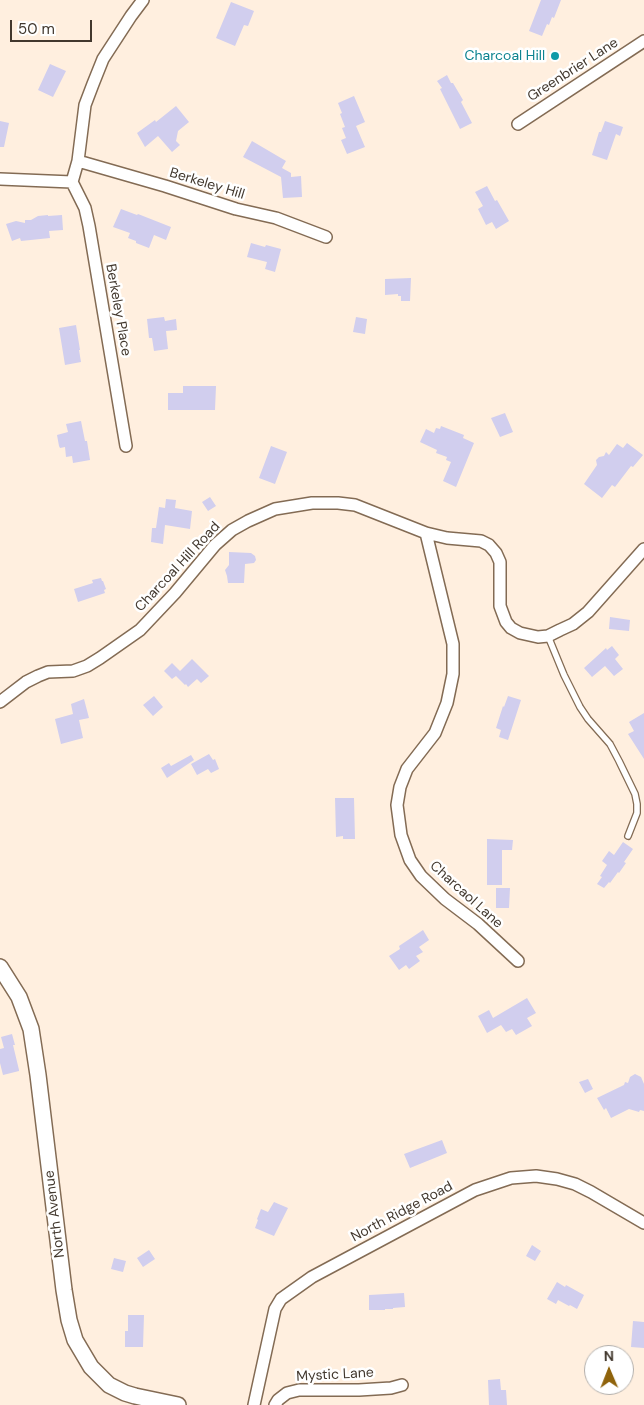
<!DOCTYPE html>
<html>
<head>
<meta charset="utf-8">
<style>
	body { margin:0 }
	#map { position:relative; width:644px; height:1405px; overflow:hidden; background:#ffefdf; font-family:"DM Sans",sans-serif }
	canvas { display:block }
	.north { position:absolute; left:584px; top:1345px; width:50px; height:50px; box-sizing:border-box; background:#fff; border:1px solid #b3afab; border-radius:50%; rotate:359deg; font-size:14px; font-weight:700; line-height:20px; text-align:center; color:#42382e }
	.north::after { content:''; display:block; margin:auto; width:18px; height:22px; background:#8f630b; clip-path:polygon(50% 0,100% 100%,50% 72%,0 100%) }
	.scale { position:absolute; left:10px; top:20px; width:82px; height:22px; box-sizing:border-box; border:2px solid #42382e; border-top:0; padding-left:6px; font-size:15px; line-height:18px; white-space:nowrap; color:#42382e; -webkit-text-stroke:4px #fff; paint-order:stroke }
</style>
</head>
<body>
<div id="map">
<canvas width="644" height="1405"></canvas>
<div class="north">N</div>
<div class="scale">50 m</div>
</div>
<script>
const g = document.querySelector('canvas').getContext('2d');
g.lineJoin = 'round';
function fill(path, color) { g.fillStyle = color; g.fill(path, 'evenodd'); }
const shape = rows => new Path2D(rows.map(r => 'M' + r).join(''));
function stroke(path, color, width, dash) { g.strokeStyle = color; g.lineWidth = width; g.lineCap = dash ? 'butt' : 'round'; g.setLineDash(dash || []); g.stroke(path); }
function label(font, color, halo, rows, align = 'center') {
  g.font = font + ' "DM Sans",sans-serif'; g.lineWidth = 5; g.setLineDash([]); g.textBaseline = 'middle'; g.strokeStyle = halo; g.fillStyle = color; for (const [text, x, y, turn = 0] of rows) {
    g.save(); g.translate(x, y); g.rotate((+turn || 0) * Math.PI / 180); g.textAlign = isNaN(turn) ? turn : align; if (halo) g.strokeText(text, 0, 0); g.fillText(text, 0, 0); g.restore();
  }
}
fill(shape([
	[541,0,561,0,554,18,552,17,549,25,547,24,542,36,529,31],
	[231,2,254,11,248,26,244,25,235,46,216,38],
	[50,64,66,71,53,97,38,90],
	[447,75,451,83,453,83,463,100,461,102,472,123,460,129,440,89,442,88,437,81],
	[354,96,365,122,356,126,365,147,347,154,341,140,346,138,342,128,345,127,340,114,342,113,338,103],
	[176,106,189,122,178,131,176,141,180,145,172,152,158,136,145,147,137,133,155,120,156,122],
	[0,121,9,123,4,147,0,147],
	[605,121,623,127,620,136,616,134,607,160,592,155,599,132,601,132],
	[252,141,286,161,282,168,291,173,291,177,301,176,302,197,283,198,281,177,243,157],
	[487,186,495,201,497,200,509,221,496,229,492,222,486,225,478,209,483,206,475,192],
	[121,209,137,215,138,214,171,227,166,240,154,235,149,248,136,243,136,241,128,238,130,233,113,227],
	[48,215,48,216,62,215,63,230,49,231,50,238,21,241,20,238,12,241,6,224,16,221,25,223,25,220,31,220,38,216],
	[251,243,265,247,266,245,281,249,275,272,265,269,267,262,247,257],
	[411,278,410,301,401,301,401,296,398,296,398,294,385,295,385,279],
	[164,317,165,321,176,319,177,330,166,331,168,349,154,351,152,338,149,338,147,319],
	[356,317,367,319,365,334,353,332],
	[76,325,80,350,79,350,81,362,65,365,59,328],
	[183,386,216,386,215,410,168,410,168,393,183,393],
	[505,413,513,432,500,437,491,418],
	[81,421,85,441,87,441,90,460,73,463,72,456,66,457,65,447,60,448,59,446,57,435,68,432,66,424],
	[441,426,464,435,463,438,474,443,456,487,443,481,451,462,446,460,447,457,436,453,437,450,420,442,426,429,434,433,436,428,440,429],
	[627,443,643,455,633,467,631,466,615,487,612,485,602,498,584,484,597,465,596,460,599,457,604,456,606,452,609,455,617,444,623,448],
	[271,446,287,452,275,484,259,478],
	[210,497,216,506,208,511,202,502],
	[166,499,176,500,175,508,192,511,190,529,165,525,163,544,151,542,152,528,156,528,159,507,165,508],
	[229,552,251,553,255,556,256,560,254,563,245,564,244,583,228,583,227,576,225,570,229,565],
	[101,578,102,581,103,581,106,589,104,590,105,593,78,602,74,589,93,583,92,580],
	[610,617,630,620,629,631,609,629],
	[612,646,619,655,615,659,623,669,614,676,605,666,592,677,584,668,606,648,607,650],
	[192,659,209,676,201,683,197,679,188,687,186,684,185,685,176,676,172,679,164,671,172,663,180,671],
	[154,696,163,707,153,716,143,705],
	[508,696,521,700,508,740,499,737,501,730,496,728,503,706,504,707],
	[84,699,89,718,79,720,83,738,61,744,55,719,73,714,71,704],
	[644,713,644,759,628,734,634,731,629,722],
	[209,754,213,760,215,759,219,769,211,773,208,769,197,775,191,764],
	[191,755,194,760,167,778,161,768,169,763,171,766],
	[335,798,354,798,355,839,343,839,343,836,336,837],
	[487,839,513,840,512,850,502,850,502,885,487,885],
	[623,842,633,849,624,862,626,863,619,873,618,872,610,883,609,882,604,888,597,884,602,877,600,876,607,865,602,861,609,851,614,855],
	[496,888,510,888,509,908,496,908],
	[423,930,429,940,419,947,423,952,416,956,420,961,409,969,406,965,399,970,389,956,400,949,399,946],
	[527,998,536,1013,527,1018,532,1026,516,1035,512,1029,506,1032,501,1025,487,1033,478,1016,489,1010,493,1018],
	[12,1034,15,1045,13,1045,19,1070,19,1071,3,1075,0,1063,0,1049,4,1048,1,1037],
	[635,1074,641,1077,644,1084,644,1111,640,1110,639,1112,629,1109,611,1118,606,1108,604,1110,597,1098,624,1085,625,1082,628,1083,630,1077],
	[588,1079,593,1089,585,1093,579,1082],
	[442,1140,447,1153,410,1168,404,1154],
	[274,1202,288,1208,274,1236,255,1228,258,1220,257,1219,261,1209,268,1212],
	[532,1245,541,1251,535,1261,526,1256],
	[149,1250,155,1259,143,1267,137,1258],
	[114,1258,126,1261,123,1272,111,1269],
	[557,1282,565,1287,566,1285,584,1295,577,1309,570,1305,569,1306,558,1300,556,1304,547,1299],
	[404,1293,405,1307,393,1308,393,1309,385,1309,385,1310,369,1310,369,1295],
	[128,1315,144,1315,143,1347,125,1347,125,1331,128,1331],
	[633,1321,644,1322,644,1348,631,1347],
	[500,1379,501,1390,506,1390,507,1405,489,1405,488,1380]
]), '#d1ceee');
const lane = shape([
	[548,636,564,675,580,707,588,719,610,744,619,761,635,794,637,804,637,813,628,836]
]);
const street = shape([
	[518,124,644,41],
	[78,161,165,186,236,209,276,218,326,237],
	[0,179,72,182],
	[72,182,85,208,89,226,126,446],
	[72,182,78,161,85,105,93,84,103,59,131,16,143,0],
	[426,533,453,644,453,674,447,703,435,733,407,769,400,787,397,805,401,835,410,860,421,876,445,899,478,924,518,961],
	[0,702,26,682,38,676,48,672,73,671,87,666,100,658,140,630,175,593,215,545,232,530,248,521,275,509,312,503,338,503,355,505,426,533,447,538,481,541,489,545,496,553,500,562,500,606,506,622,511,628,520,633,538,637,548,636,560,630,573,624,588,612,644,549],
	[254,1405,275,1309,281,1299,312,1277,475,1190,511,1178,536,1176,557,1179,575,1184,591,1192,644,1223],
	[275,1405,278,1400,287,1393,299,1390,359,1390,391,1388,402,1385]
]);
const secondary = shape([
	[0,967,19,997,31,1029,38,1075,64,1290,69,1320,75,1340,91,1367,109,1385,125,1393,135,1396,178,1405]
]);
stroke(lane, '#836b54', 8);
stroke(street, '#836b54', 14);
stroke(secondary, '#836b54', 18);
stroke(lane, '#fff', 5.5);
stroke(street, '#fff', 11);
stroke(secondary, '#fff', 15);
for (const [x, y, r, color] of [
	[555,56,5,"#0f9aa8"]
]) { const dot = new Path2D(); dot.arc(x, y, r, 0, 2 * Math.PI); g.fillStyle = color; g.fill(dot); stroke(dot, '#fff', 2); }
label('14px', '#0d838f', '#fff', [
	["Charcoal Hill",545,56]
], 'right');
label('14px', '#42382e', '#fff', [
	["Greenbrier Lane",573,70,-33],
	["Berkeley Hill",207,184,17],
	["Berkeley Place",118,310,80],
	["Charcoal Hill Road",178,567,-47],
	["Charcaol Lane",466,895,42],
	["North Ridge Road",402,1212,-28],
	["North Avenue",55,1214,-97],
	["Mystic Lane",335,1375,-3]
]);
</script>
</body>
</html>
